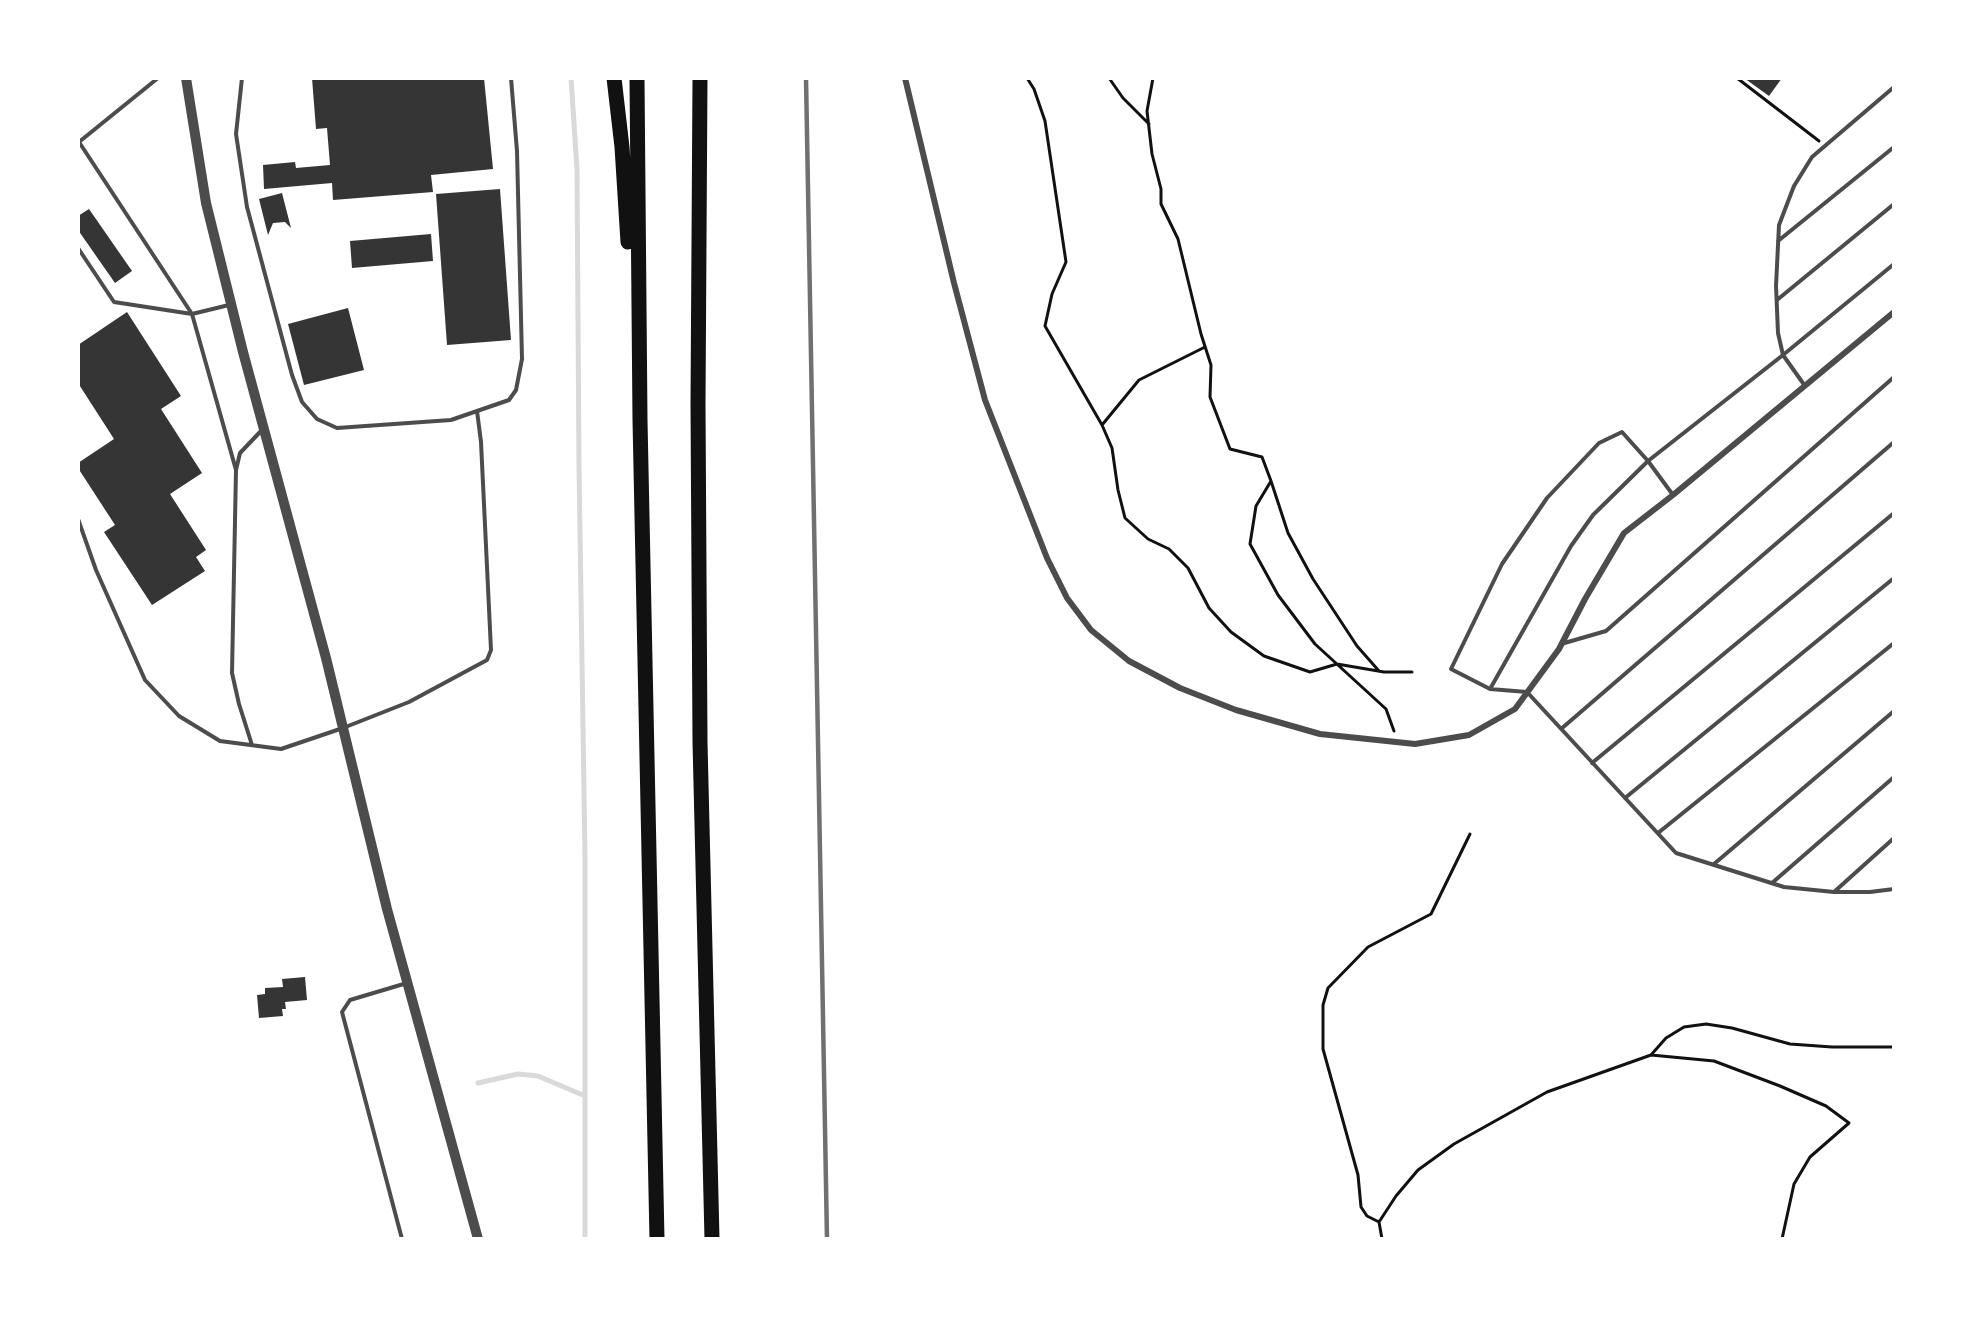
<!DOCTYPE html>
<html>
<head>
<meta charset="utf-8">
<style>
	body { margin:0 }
	#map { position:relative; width:1972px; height:1317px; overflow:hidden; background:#fff; font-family:"Source Serif 4",serif }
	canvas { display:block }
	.frame { position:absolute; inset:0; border:80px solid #fff; pointer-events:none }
</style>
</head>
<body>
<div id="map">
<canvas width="1972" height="1317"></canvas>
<div class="frame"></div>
</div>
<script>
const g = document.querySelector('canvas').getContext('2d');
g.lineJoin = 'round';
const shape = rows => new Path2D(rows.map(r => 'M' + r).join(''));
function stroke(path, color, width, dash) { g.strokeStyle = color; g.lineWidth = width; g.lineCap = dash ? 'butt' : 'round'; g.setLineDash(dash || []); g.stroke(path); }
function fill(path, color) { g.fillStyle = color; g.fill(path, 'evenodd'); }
stroke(shape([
	[571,78,577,169,579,466,585,857,585,1239],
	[478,1083,518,1074,538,1076,585,1096]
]), '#d9d9d9', 5);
fill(shape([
	[312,78,484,78,493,169,431,175,433,192,333,200,332,183,264,189,263,165,295,162,296,168,330,165,327,128,316,129],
	[1744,78,1782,78,1769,96],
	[500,189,511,340,447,345,436,194],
	[282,193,291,228,285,222,273,223,268,235,259,199],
	[89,209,132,271,115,283,78,230,78,216],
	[431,234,433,261,352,268,350,241],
	[348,308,364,370,304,385,288,324],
	[127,312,181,396,161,409,202,473,170,494,206,550,196,557,205,571,152,605,104,532,115,525,78,468,78,463,114,439,78,383,78,345],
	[305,977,307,1000,285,1002,286,1009,282,1009,283,1016,259,1018,257,995,265,994,265,988,283,987,282,979]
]), '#353535');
stroke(shape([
	[1027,78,1034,89,1045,121,1066,262,1052,294,1045,326,1102,425,1112,448,1118,490,1125,518,1148,539,1169,549,1188,568,1209,608,1231,632,1264,656,1310,672,1337,664,1384,672,1412,672],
	[1109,78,1123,98,1149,124],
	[1153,78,1147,111,1152,154,1161,189,1161,204,1178,239,1201,334,1211,365,1210,397,1230,449,1262,457,1271,481,1256,506,1250,544,1278,595,1315,644,1386,709,1394,731],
	[1737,78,1819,141],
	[1102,425,1139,380,1205,347],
	[1271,481,1288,533,1313,579,1357,646,1379,671],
	[1651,1055,1714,1061,1780,1086,1826,1106,1849,1123,1810,1157,1794,1184,1782,1239],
	[1379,1222,1367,1216,1361,1207,1358,1175,1323,1049,1323,1005,1328,988,1368,947,1431,914,1470,834],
	[1382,1239,1379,1222,1396,1196,1418,1170,1454,1144,1547,1092,1651,1055,1666,1038,1684,1027,1706,1024,1732,1028,1790,1044,1832,1047,1894,1047]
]), '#111', 3);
stroke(shape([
	[242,78,236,134,247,207,292,375,302,402,317,419,337,428,451,420,509,400,516,390,522,359,517,151,511,78],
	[79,142,192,314,236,470],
	[78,146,79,142,158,78],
	[1778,241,1894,147],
	[78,248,114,302,192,314,229,305],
	[1894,264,1783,355,1648,461,1622,432,1599,443,1547,498,1502,564,1451,669,1490,689,1527,692,1676,853,1784,887,1834,892,1870,892,1894,889],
	[1777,300,1894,204],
	[1805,386,1783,355,1778,333,1776,286,1779,225,1794,186,1812,157,1894,87],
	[78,519,96,570,145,680,179,716,220,741,281,749,343,728,409,702,487,660,491,650,481,442,477,411],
	[1561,644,1606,631,1894,377],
	[1490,689,1571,546,1593,515,1648,461,1673,495],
	[1561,729,1894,442],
	[252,745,239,704,232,673,236,470,240,453,261,431],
	[1592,763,1894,513],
	[1625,798,1894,578],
	[1658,833,1894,643],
	[1714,864,1894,711],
	[1772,883,1894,777],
	[1834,892,1894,838],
	[402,1239,342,1012,350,1000,407,983]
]), '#4c4c4c', 4);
stroke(shape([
	[905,78,954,283,985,400,1047,558,1067,598,1091,630,1129,661,1180,688,1236,710,1320,734,1415,744,1469,735,1515,709,1559,649,1585,599,1624,533,1673,495,1894,312]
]), '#4c4c4c', 6);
stroke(shape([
	[186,78,206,203,243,352,326,658,387,909,478,1239]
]), '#4c4c4c', 10);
stroke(shape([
	[614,78,622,147,628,242],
	[637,78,640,420,657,1239],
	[700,78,698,404,700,742,712,1239]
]), '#111', 15);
stroke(shape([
	[806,78,827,1239]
]), '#707070', 4.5);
</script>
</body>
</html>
